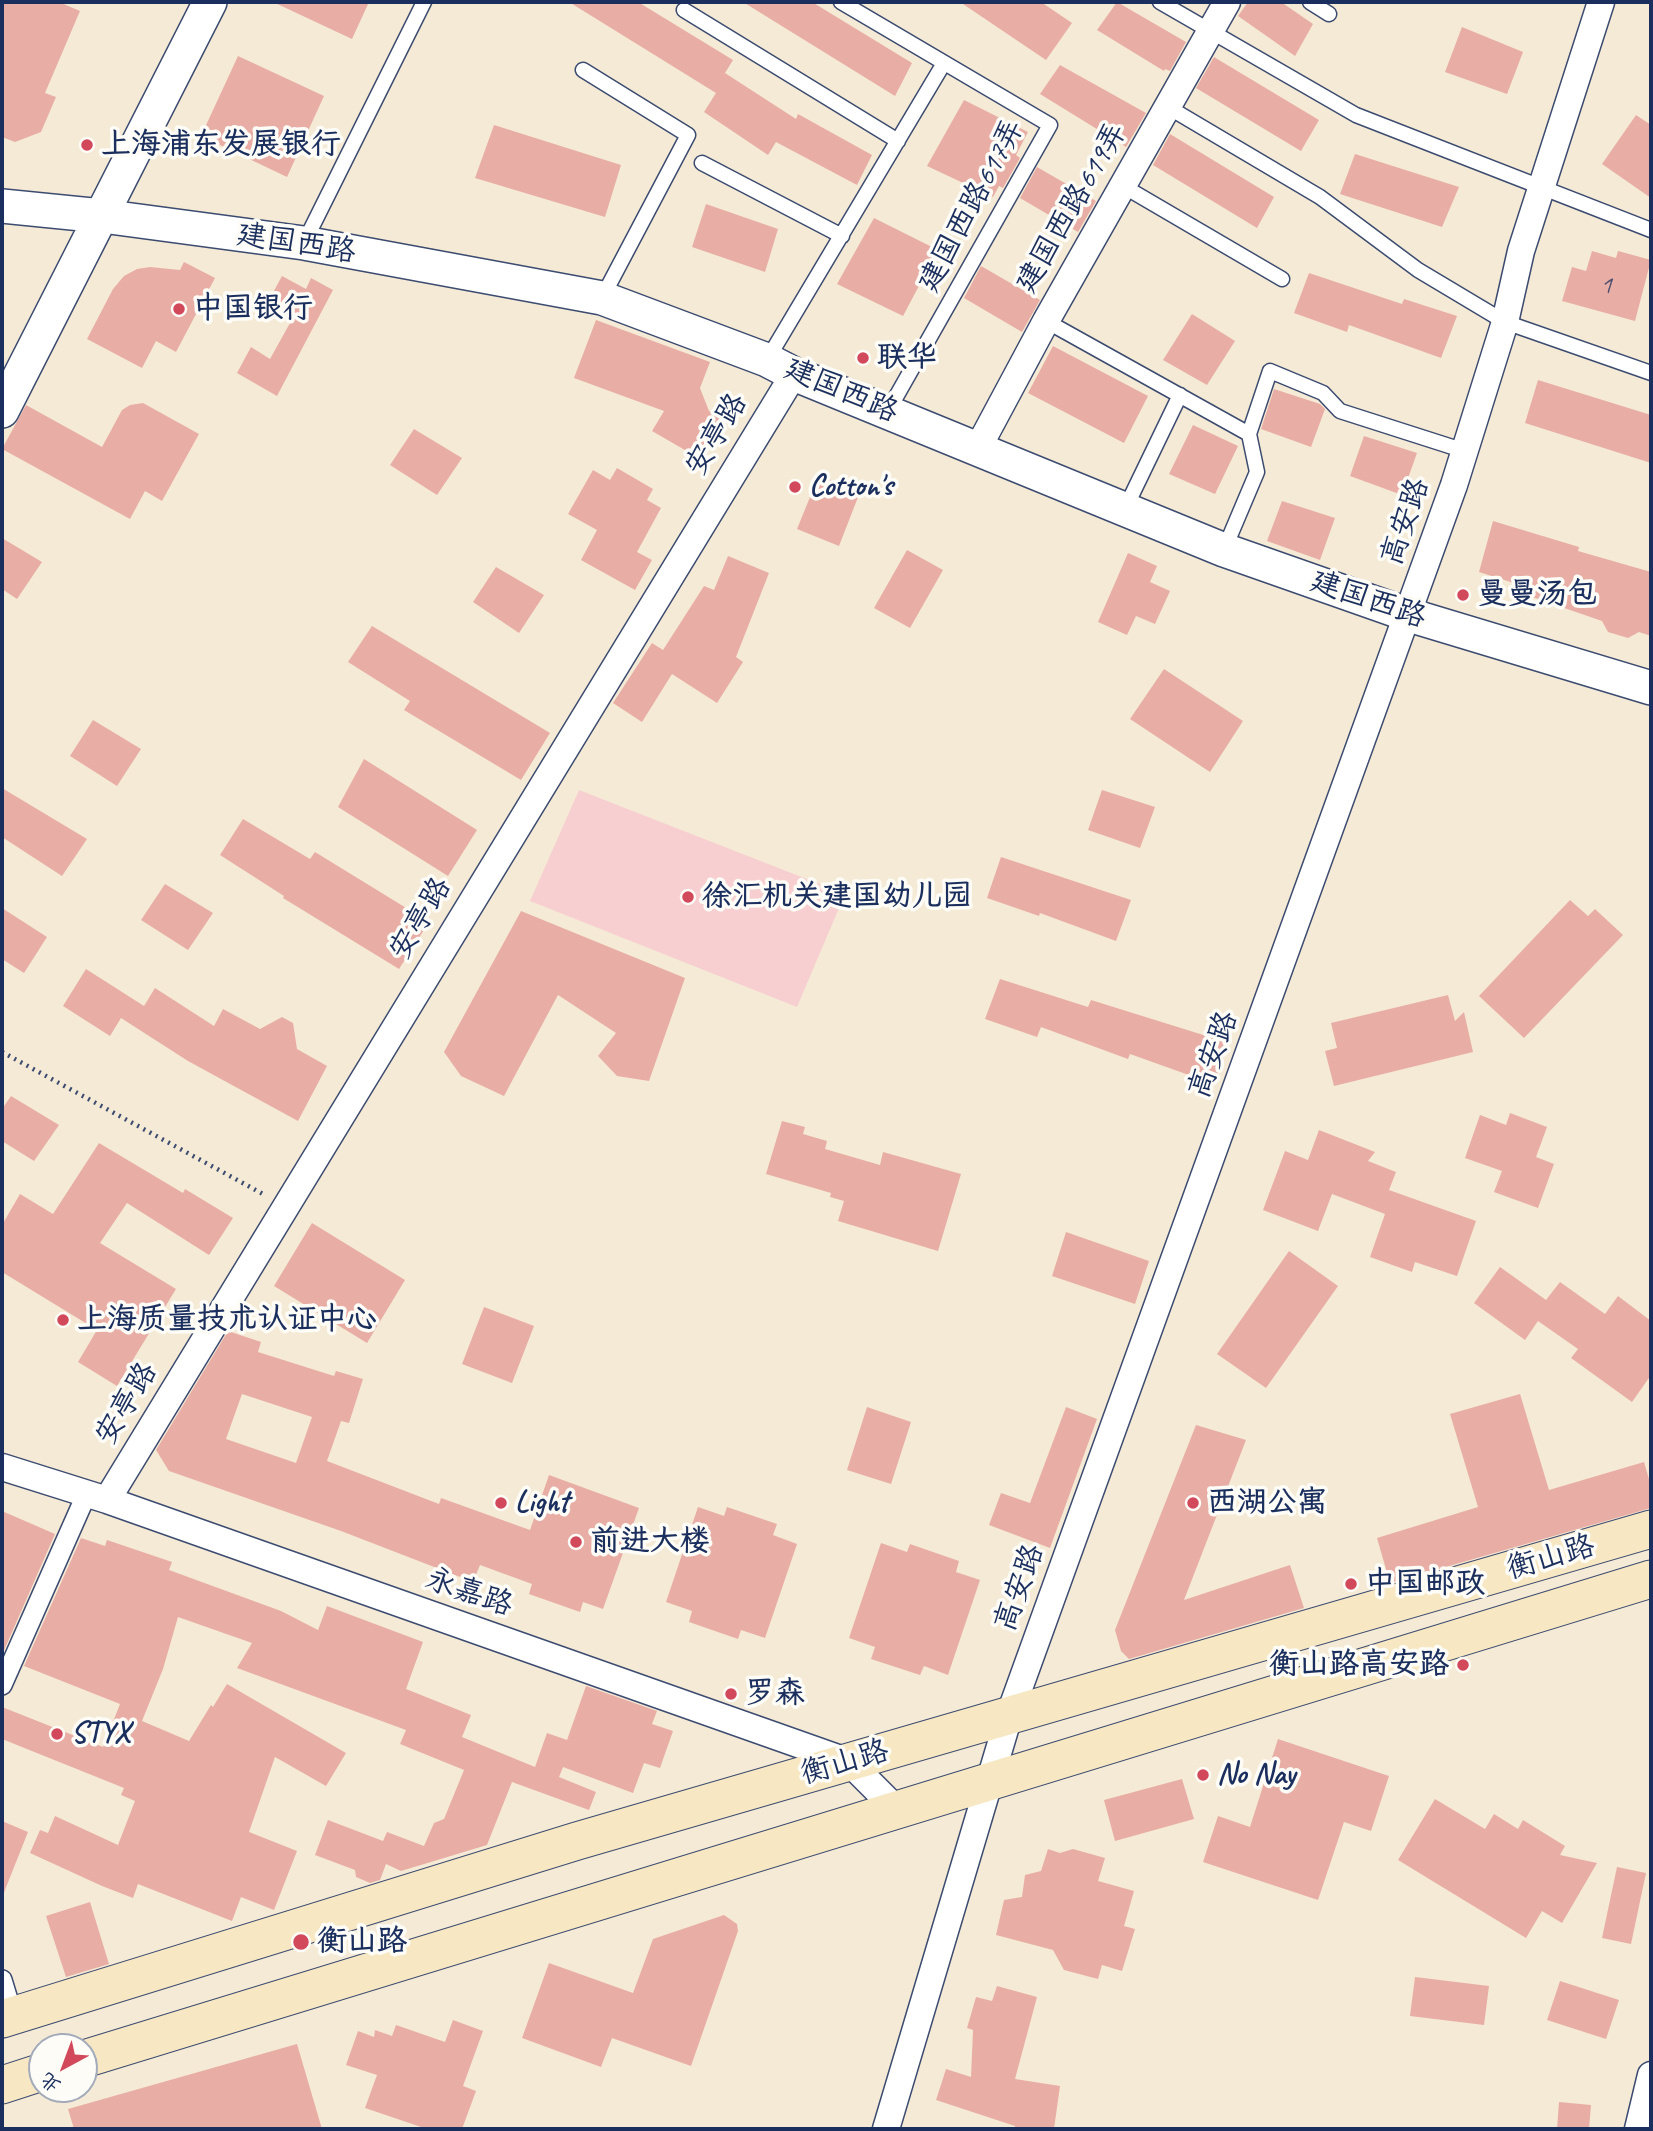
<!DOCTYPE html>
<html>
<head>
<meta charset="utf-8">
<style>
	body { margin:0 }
	#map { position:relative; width:1653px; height:2131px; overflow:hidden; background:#f5ead5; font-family:Caveat,"LXGW WenKai TC",sans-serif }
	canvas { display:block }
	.frame { position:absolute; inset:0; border:4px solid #1b2f5e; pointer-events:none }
	.north { position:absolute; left:28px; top:2033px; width:70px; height:70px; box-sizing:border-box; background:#fdfcf7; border:2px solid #a3aaba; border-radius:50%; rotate:221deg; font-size:19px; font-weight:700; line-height:28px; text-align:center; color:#1b2f5e }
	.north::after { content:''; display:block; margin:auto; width:24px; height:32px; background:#d1495b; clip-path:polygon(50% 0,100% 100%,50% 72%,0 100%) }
</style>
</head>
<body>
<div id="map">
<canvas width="1653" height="2131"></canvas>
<div class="frame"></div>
<div class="north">北</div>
</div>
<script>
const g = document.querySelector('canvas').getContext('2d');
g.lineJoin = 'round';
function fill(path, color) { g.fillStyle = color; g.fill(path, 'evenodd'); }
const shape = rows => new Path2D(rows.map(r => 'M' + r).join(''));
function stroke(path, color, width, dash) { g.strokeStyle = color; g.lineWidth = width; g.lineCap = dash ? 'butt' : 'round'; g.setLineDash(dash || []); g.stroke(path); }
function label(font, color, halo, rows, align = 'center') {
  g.font = font + ' Caveat,"LXGW WenKai TC",sans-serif'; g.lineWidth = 7; g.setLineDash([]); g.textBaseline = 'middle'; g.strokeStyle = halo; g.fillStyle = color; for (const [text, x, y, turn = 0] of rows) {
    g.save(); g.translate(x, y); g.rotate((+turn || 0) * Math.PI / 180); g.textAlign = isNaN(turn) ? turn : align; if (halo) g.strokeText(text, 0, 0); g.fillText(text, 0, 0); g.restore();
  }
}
fill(shape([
	[579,790,845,894,797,1007,530,901]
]), '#f7cfd0');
fill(shape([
	[2,2,59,2,80,11,45,93,56,97,41,132,15,142,2,137],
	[273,2,369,2,352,39],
	[569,2,638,2,733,60,725,73,796,119,798,114,872,155,857,185,776,142,768,155,704,112,716,93],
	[743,2,812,2,912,63,895,96],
	[960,2,1041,2,1072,23,1046,60],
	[1117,2,1186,42,1170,71,1165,69,1164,71,1097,30],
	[1248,2,1281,2,1313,24,1295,56,1238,16],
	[1462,27,1523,52,1507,94,1445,72],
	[238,56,324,96,287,177,201,136],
	[1214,57,1319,120,1301,151,1196,88],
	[1060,65,1146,113,1126,147,1040,94],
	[964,100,1028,132,1016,155,1020,158,1003,188,999,186,993,197,927,166],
	[1636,115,1651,125,1651,198,1602,164],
	[494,125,621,165,605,217,475,178],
	[1170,134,1274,197,1257,228,1153,165],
	[1355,154,1459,187,1442,227,1340,194],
	[1037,167,1096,201,1078,232,1020,198],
	[706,204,778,229,765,272,692,247],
	[874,218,938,250,903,316,837,284],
	[1592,251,1616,258,1618,251,1651,260,1635,321,1562,301,1572,267,1586,271],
	[184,262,215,278,176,352,156,341,142,368,87,339,113,289,124,276,137,269,150,267,180,270],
	[981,266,1040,300,1022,332,964,298],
	[1309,273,1402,304,1404,299,1457,316,1441,358,1349,325,1347,332,1294,313],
	[282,276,306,289,311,278,333,290,277,396,237,373,251,347,270,359,295,314,269,300],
	[1192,314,1235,341,1207,385,1163,360],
	[596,320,710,362,700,388,709,411,720,418,697,457,652,431,664,411,574,378],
	[1053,346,1148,396,1124,443,1028,393],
	[1538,380,1651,415,1651,463,1525,423],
	[1274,389,1320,404,1325,409,1311,447,1261,429],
	[143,403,199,434,162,501,145,491,130,519,2,449,26,405,102,447,122,410,130,405],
	[1193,425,1238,446,1215,494,1169,474],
	[414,429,462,458,437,495,390,465],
	[1364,436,1417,453,1402,495,1350,476],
	[617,468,653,489,647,500,661,508,637,552,652,560,635,590,581,560,597,530,568,514,593,470,610,480],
	[819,475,860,492,839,546,797,529],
	[1282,501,1335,518,1320,560,1267,541],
	[1493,521,1579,547,1578,551,1651,572,1651,636,1639,632,1628,638,1608,632,1602,621,1515,591,1517,584,1479,572],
	[2,538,42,562,17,599,2,589],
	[907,550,943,570,910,628,874,608],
	[1128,553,1157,566,1150,582,1170,591,1155,624,1136,616,1127,635,1098,622],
	[728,556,769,573,736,657,743,662,717,703,672,674,642,722,613,703,652,643,663,650,704,586,714,590],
	[496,567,544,595,519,633,473,602],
	[372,626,550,733,521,780,404,710,410,701,348,662],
	[1164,669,1243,721,1210,772,1130,719],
	[93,720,141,749,117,786,70,756],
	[364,759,477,830,448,876,338,807],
	[2,788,87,839,62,876,2,837],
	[1102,790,1155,807,1140,848,1088,830],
	[243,819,310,859,315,852,429,922,399,969,283,898,284,896,220,855],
	[1001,857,1131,900,1116,941,1040,913,1039,916,987,898],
	[165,884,213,913,188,950,141,920],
	[1570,900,1588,916,1595,909,1623,935,1524,1038,1479,996],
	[2,908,47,937,24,973,2,959],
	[521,911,685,978,649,1081,617,1076,598,1056,616,1033,558,995,504,1096,461,1076,444,1052],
	[86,969,144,1006,155,988,214,1026,223,1009,260,1029,282,1017,293,1023,297,1049,327,1066,298,1121,188,1061,121,1018,110,1036,63,1006],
	[1000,979,1088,1007,1091,1000,1229,1043,1214,1084,1130,1054,1128,1059,1041,1027,1037,1037,985,1019],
	[1448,995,1455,1021,1464,1012,1473,1052,1334,1086,1325,1051,1337,1048,1331,1023],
	[11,1096,59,1125,34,1161,2,1141,2,1109],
	[1510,1113,1547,1127,1536,1157,1554,1164,1538,1208,1494,1192,1502,1171,1465,1158,1480,1115,1506,1125],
	[782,1121,805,1127,803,1134,827,1141,825,1149,880,1165,883,1152,961,1174,938,1251,838,1221,844,1201,830,1197,831,1193,766,1174],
	[1319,1130,1375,1152,1368,1161,1396,1172,1389,1190,1476,1221,1457,1276,1415,1262,1412,1272,1370,1257,1385,1214,1332,1194,1318,1231,1263,1210,1285,1151,1308,1160],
	[99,1143,183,1193,185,1189,233,1218,209,1255,127,1203,100,1243,176,1289,117,1386,78,1362,97,1330,2,1272,2,1225,20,1194,53,1214],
	[312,1223,405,1280,367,1343,274,1286],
	[1066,1232,1149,1261,1135,1304,1052,1276],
	[1289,1251,1338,1286,1266,1388,1217,1354],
	[1500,1267,1546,1300,1560,1282,1605,1314,1618,1296,1651,1321,1651,1375,1632,1402,1571,1358,1578,1349,1538,1321,1525,1340,1474,1303],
	[484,1307,534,1326,512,1383,462,1364],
	[228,1331,261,1342,258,1352,334,1376,336,1371,363,1379,349,1423,341,1421,327,1461,439,1504,441,1498,530,1530,549,1475,639,1508,603,1609,583,1602,580,1612,529,1594,532,1584,480,1565,473,1582,341,1531,169,1471,156,1450],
	[242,1394,312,1417,296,1463,226,1439],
	[1520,1394,1549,1490,1644,1462,1651,1486,1651,1508,1390,1583,1377,1538,1478,1507,1450,1414],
	[867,1407,911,1422,891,1484,847,1470],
	[1066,1407,1097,1419,1050,1548,989,1525,1001,1493,1030,1503],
	[1196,1425,1246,1440,1184,1600,1290,1565,1304,1608,1129,1659,1121,1651,1115,1630],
	[698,1507,724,1516,727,1507,777,1524,773,1535,797,1544,765,1638,741,1630,738,1639,689,1622,692,1611,666,1602],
	[2,1511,55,1534,2,1655],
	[81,1538,105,1546,107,1540,172,1562,169,1570,281,1611,318,1630,327,1606,423,1642,406,1689,471,1715,462,1737,535,1767,547,1733,567,1740,586,1686,657,1711,652,1724,673,1731,660,1768,644,1763,633,1793,563,1767,559,1777,596,1792,589,1810,512,1782,487,1845,401,1871,386,1864,380,1880,370,1883,356,1877,355,1870,315,1855,328,1820,383,1841,387,1832,424,1846,434,1823,444,1819,464,1770,400,1744,406,1730,237,1668,252,1643,178,1617,163,1669,142,1721,189,1741,211,1705,213,1707,227,1684,346,1753,326,1786,275,1757,249,1832,297,1851,274,1910,241,1897,232,1921,138,1884,133,1898,102,1886,30,1853,40,1830,48,1833,55,1816,118,1845,135,1801,121,1795,124,1788,2,1739,2,1707,103,1747,120,1704,24,1666],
	[881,1543,907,1552,910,1544,959,1561,956,1572,980,1580,948,1675,924,1666,920,1675,871,1659,875,1647,849,1638],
	[1278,1739,1389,1776,1371,1831,1344,1822,1318,1900,1203,1862,1218,1816,1250,1827],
	[1182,1779,1194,1819,1115,1841,1104,1800],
	[1435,1799,1485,1829,1494,1814,1518,1829,1523,1820,1565,1846,1560,1855,1597,1863,1562,1923,1542,1911,1526,1938,1398,1860],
	[2,1821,28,1832,3,1895,2,1895],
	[1048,1849,1060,1853,1073,1849,1105,1858,1098,1881,1134,1891,1124,1926,1135,1929,1122,1971,1102,1965,1098,1979,1064,1970,1053,1950,996,1935,1004,1900,1022,1897,1025,1875,1041,1871],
	[1617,1867,1646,1873,1631,1944,1602,1938],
	[90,1902,109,1964,66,1977,46,1916],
	[724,1915,737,1924,738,1931,691,2066,612,2038,601,2067,522,2038,549,1963,633,1993,653,1939],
	[1415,1977,1489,1986,1484,2025,1410,2016],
	[1560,1981,1619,2000,1606,2039,1547,2020],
	[997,1986,1037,1997,1015,2079,1060,2086,1054,2129,1015,2129,1015,2126,936,2100,946,2069,971,2077,973,2030,967,2028,976,1997,992,2001],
	[453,2020,483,2031,463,2086,476,2091,462,2129,427,2129,365,2108,377,2075,346,2065,358,2031,374,2037,375,2030,392,2036,396,2025,445,2042],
	[297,2044,322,2129,74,2129,68,2109],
	[1559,2102,1591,2105,1589,2129,1557,2129]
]), '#e8aea5');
const service = shape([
	[841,2,1050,125,888,411],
	[1160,2,1356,115,1651,230],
	[1310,2,1329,14],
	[684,10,898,141],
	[583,70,688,135,602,298],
	[1168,107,1320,197,1418,270,1505,322,1651,373],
	[702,163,842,236],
	[1123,186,1282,279],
	[304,243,424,2],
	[1046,321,1249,434],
	[767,360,944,63],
	[1125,509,1180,395],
	[1224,550,1257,472,1249,434,1270,371,1323,393,1340,411,1465,451]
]);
const pedestrian = shape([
	[2,1685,87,1493],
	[2,1980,13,2016]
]);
const minor = shape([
	[978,448,1046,321,1227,2],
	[2,1467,107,1500,849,1762,897,1810],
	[107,1500,794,374],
	[886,2129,1009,1716,1454,485,1505,322,1521,251,1601,2],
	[1638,2129,1651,2075]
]);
const tertiary = shape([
	[2,206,102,216,304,243,602,298,767,360,794,374,1224,550,1409,615,1651,688],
	[2,411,210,2]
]);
const secondary = shape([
	[2,2019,577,1841,1651,1529],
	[84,2059,1651,1579],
	[2,2085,42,2072]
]);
stroke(service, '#3c4b70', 17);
stroke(pedestrian, '#3c4b70', 22);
stroke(minor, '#3c4b70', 29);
stroke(tertiary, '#3c4b70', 36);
stroke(secondary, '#3c4b70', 39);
stroke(shape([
	[2,1052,263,1194]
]), '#3c4b70', 4.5, [2, 5]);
stroke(service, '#fff', 14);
stroke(pedestrian, '#fff', 19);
stroke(minor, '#fff', 26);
stroke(tertiary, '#fff', 33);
stroke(secondary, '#f7e8c3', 37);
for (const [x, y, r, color] of [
	[87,145,7,"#d1495b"],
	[179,309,7,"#d1495b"],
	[863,358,7,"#d1495b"],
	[795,487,7,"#d1495b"],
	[1463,595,7,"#d1495b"],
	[688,897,7,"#d1495b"],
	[63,1320,7,"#d1495b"],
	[501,1503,7,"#d1495b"],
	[1193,1503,7,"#d1495b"],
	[576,1542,7,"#d1495b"],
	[1351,1584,7,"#d1495b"],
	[1463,1665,7,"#d1495b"],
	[731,1694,7,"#d1495b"],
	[57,1734,7,"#d1495b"],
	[1203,1775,7,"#d1495b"],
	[301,1942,9,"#d1495b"]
]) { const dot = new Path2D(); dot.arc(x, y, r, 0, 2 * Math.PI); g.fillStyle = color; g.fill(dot); stroke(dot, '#fdfcf7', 2.5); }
label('26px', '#4e4f70', null, [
	["1",1606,286]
]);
label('bold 30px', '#1b2f5e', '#fdfcf7', [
	["上海浦东发展银行",101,145],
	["中国银行",193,309],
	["联华",877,358],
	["Cotton's",809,487],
	["曼曼汤包",1477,595],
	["徐汇机关建国幼儿园",702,897],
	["上海质量技术认证中心",77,1320],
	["Light",515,1503],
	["西湖公寓",1207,1503],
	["前进大楼",590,1542],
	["中国邮政",1365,1584],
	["衡山路高安路",1449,1665,"right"],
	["罗森",745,1694],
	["STYX",71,1734],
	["No Nay",1217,1775],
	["衡山路",317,1942]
], 'left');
label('30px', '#1b2f5e', '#fdfcf7', [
	["建国西路617弄",972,206,-62],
	["建国西路619弄",1072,208,-60],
	["建国西路",296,244,9],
	["建国西路",841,391,23],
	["安亭路",717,435,-59],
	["高安路",1406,522,-71],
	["建国西路",1368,600,19],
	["安亭路",421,919,-59],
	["高安路",1214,1055,-70],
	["安亭路",127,1404,-59],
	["衡山路",1551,1558,-16],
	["高安路",1020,1588,-70],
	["永嘉路",469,1593,19],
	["衡山路",845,1763,-16]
]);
</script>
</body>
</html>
